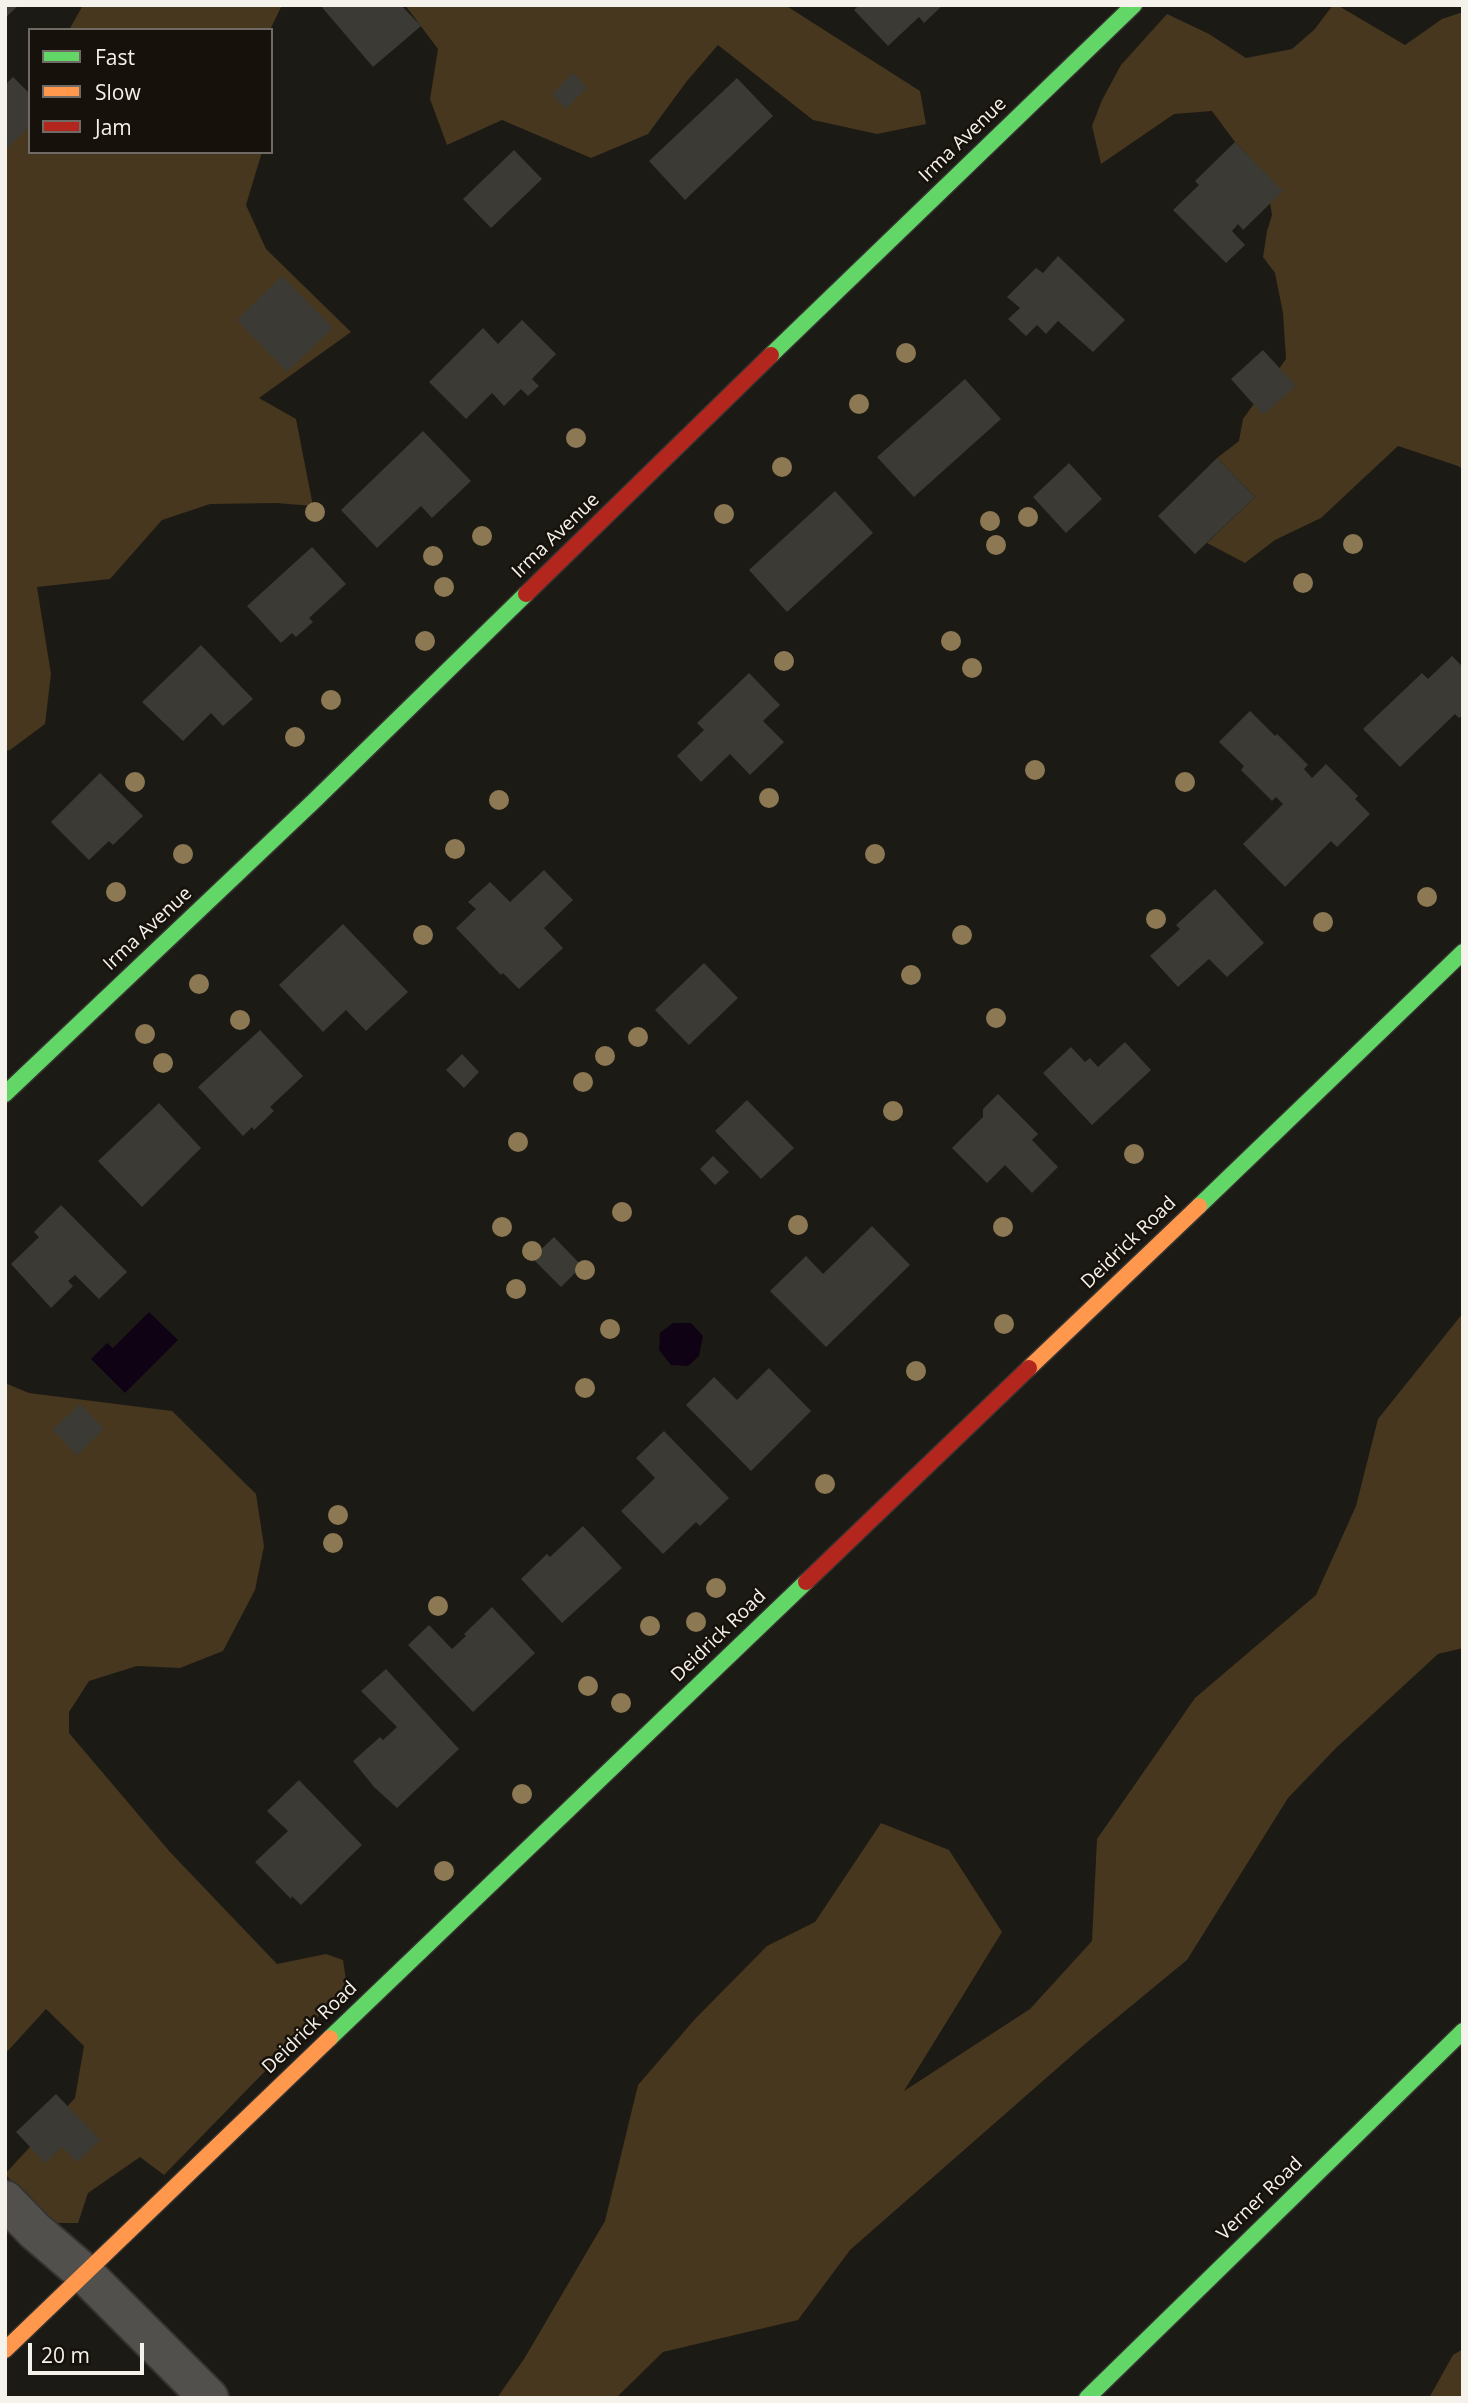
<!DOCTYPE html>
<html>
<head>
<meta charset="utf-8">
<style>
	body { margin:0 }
	#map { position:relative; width:1468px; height:2403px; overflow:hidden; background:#1c1a15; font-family:"Open Sans",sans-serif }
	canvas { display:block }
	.frame { position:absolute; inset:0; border:7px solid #f5f2ec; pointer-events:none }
	.legend { position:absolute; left:28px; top:28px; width:245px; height:126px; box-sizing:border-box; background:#16110a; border:2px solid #6f6b64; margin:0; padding:9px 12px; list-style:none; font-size:21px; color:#f5f2ec }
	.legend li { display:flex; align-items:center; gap:14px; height:35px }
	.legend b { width:35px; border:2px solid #6f6b64 }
	.scale { position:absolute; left:28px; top:2343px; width:116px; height:32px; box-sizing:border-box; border:4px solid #f5f2ec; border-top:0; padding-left:9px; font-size:21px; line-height:24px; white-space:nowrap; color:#f5f2ec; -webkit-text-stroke:5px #16110a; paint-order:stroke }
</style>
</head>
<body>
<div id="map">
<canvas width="1468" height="2403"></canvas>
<div class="frame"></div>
<ul class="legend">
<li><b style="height:9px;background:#63d668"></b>Fast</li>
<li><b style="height:9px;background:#ff974d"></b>Slow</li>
<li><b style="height:9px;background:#b3261e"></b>Jam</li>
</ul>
<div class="scale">20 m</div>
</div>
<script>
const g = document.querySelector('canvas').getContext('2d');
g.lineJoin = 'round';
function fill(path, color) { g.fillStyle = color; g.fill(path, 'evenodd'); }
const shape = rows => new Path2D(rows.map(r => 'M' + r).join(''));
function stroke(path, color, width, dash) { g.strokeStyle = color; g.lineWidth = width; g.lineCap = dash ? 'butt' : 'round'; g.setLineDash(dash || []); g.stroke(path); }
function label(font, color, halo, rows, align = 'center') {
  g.font = font + ' "Open Sans",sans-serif'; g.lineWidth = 5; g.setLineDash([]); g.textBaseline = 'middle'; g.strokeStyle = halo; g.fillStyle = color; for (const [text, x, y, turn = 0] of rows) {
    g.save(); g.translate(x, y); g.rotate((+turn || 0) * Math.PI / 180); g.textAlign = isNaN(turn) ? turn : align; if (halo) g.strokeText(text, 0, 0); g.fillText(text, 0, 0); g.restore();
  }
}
fill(shape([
	[83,5,282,5,270,30,69,30],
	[405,5,785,5,920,91,926,124,877,134,813,120,718,45,687,81,648,134,591,158,502,120,447,145,430,99,438,49],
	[1333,5,1337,5,1405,45,1442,19,1463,12,1463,469,1458,466,1398,446,1321,518,1275,540,1245,563,1207,543,1255,497,1217,458,1239,441,1243,419,1286,359,1283,313,1275,273,1263,257,1267,231,1272,215,1270,203,1282,191,1235,142,1212,111,1174,114,1101,164,1092,126,1102,100,1121,65,1167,14,1209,34,1246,58,1292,49,1314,30],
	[30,99,30,152,262,152,246,205,266,249,351,332,259,398,296,419,313,506,276,503,210,504,162,520,110,579,37,587,51,674,45,724,10,750,5,751,5,142],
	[1463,1313,1463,1648,1438,1654,1336,1748,1288,1798,1187,1960,1085,2044,850,2250,798,2320,663,2352,616,2398,497,2398,524,2359,605,2221,638,2085,695,2019,767,1946,815,1922,881,1823,949,1850,1002,1932,904,2091,1030,2009,1092,1941,1097,1839,1195,1698,1316,1595,1356,1506,1378,1419],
	[5,1383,29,1393,172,1411,256,1494,264,1546,255,1590,223,1651,180,1668,137,1666,89,1681,69,1712,69,1733,170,1852,277,1964,326,1954,343,1960,347,1987,164,2175,140,2157,88,2193,78,2223,50,2223,5,2174,75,2098,84,2046,46,2009,5,2054],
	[1463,2349,1463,2398,1429,2398,1453,2355]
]), '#46371e');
fill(shape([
	[149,1312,178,1340,125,1393,91,1359,107,1343,113,1348],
	[673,1323,691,1323,703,1336,699,1356,688,1366,671,1365,659,1350,660,1333]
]), '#100215');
fill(shape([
	[5,5,19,5,5,18],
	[320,5,401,5,421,26,373,67],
	[859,5,943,5,924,23,919,17,888,46,854,10],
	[573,73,587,88,565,109,552,94],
	[13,77,30,94,30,126,5,150,5,85],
	[737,78,773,116,685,200,649,161],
	[1235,142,1283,191,1243,230,1238,224,1232,231,1245,245,1226,263,1173,210,1199,185,1195,181],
	[514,150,542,179,491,228,463,199],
	[1058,256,1125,320,1093,352,1058,321,1046,334,1037,325,1026,336,1008,319,1020,308,1007,297,1036,268,1043,273],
	[282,276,333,328,287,372,237,320],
	[522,320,556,354,532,379,539,386,528,396,521,389,504,406,492,393,466,419,429,382,483,328,498,344],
	[1263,350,1296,386,1263,415,1231,379],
	[965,379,1001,419,914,497,877,457],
	[423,431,471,481,432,518,421,506,377,548,341,510],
	[1217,458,1255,497,1195,554,1158,516],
	[1069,463,1102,499,1066,533,1033,497],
	[835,491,873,533,787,612,749,570],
	[312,547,346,584,309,618,313,622,296,637,292,633,281,643,247,606],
	[201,645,253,699,223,726,211,713,183,741,142,702],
	[1452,656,1463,667,1463,715,1459,718,1455,714,1400,767,1363,729,1422,673,1428,679],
	[749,673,780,705,763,721,784,742,750,775,730,754,701,782,677,756,704,730,697,723],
	[1250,711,1275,736,1277,734,1308,765,1304,769,1312,778,1326,764,1358,796,1355,799,1370,814,1337,847,1331,841,1285,887,1243,844,1283,804,1276,797,1272,801,1241,770,1244,766,1219,742],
	[100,773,143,816,113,845,109,841,89,860,51,822],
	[544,870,573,900,544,928,563,948,519,989,503,973,501,975,456,928,476,909,468,902,490,882,510,902],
	[1215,889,1264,943,1227,977,1209,959,1178,987,1150,956,1180,929,1176,925],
	[343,924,408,992,366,1031,346,1010,323,1032,279,985],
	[704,963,738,998,689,1045,655,1010],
	[260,1030,303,1076,270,1107,274,1111,254,1130,252,1127,243,1136,198,1087],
	[1125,1042,1151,1070,1092,1125,1043,1073,1071,1047,1085,1062,1090,1058,1098,1067],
	[462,1054,479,1072,464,1088,446,1070],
	[998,1094,1038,1134,1032,1140,1058,1167,1032,1193,1005,1165,987,1183,952,1148,983,1117,983,1109],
	[747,1100,794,1148,761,1179,715,1131],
	[159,1103,201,1148,142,1207,98,1161],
	[713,1156,729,1172,715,1185,700,1169],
	[61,1205,127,1272,99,1299,75,1275,68,1281,73,1286,51,1308,11,1264,39,1237,34,1232],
	[872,1226,910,1265,826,1347,770,1291,806,1256,823,1274],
	[554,1237,582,1266,561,1287,532,1258],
	[769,1368,811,1411,751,1471,686,1405,714,1377,737,1400],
	[80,1404,104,1429,77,1455,52,1430],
	[664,1431,729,1498,700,1526,696,1522,663,1554,621,1511,655,1478,636,1458],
	[583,1526,622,1568,562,1623,521,1579,547,1554,550,1557],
	[492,1607,535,1653,473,1712,408,1645,429,1625,452,1649,466,1636,464,1634],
	[386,1669,459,1749,397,1808,374,1787,353,1761,380,1737,383,1740,397,1727,361,1691],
	[299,1780,362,1845,301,1905,292,1896,291,1899,255,1862,288,1831,267,1811],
	[56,2094,100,2140,77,2162,62,2147,45,2163,16,2132]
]), '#3b3a35');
const street = shape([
	[5,2200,34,2230,84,2273,209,2398]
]);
const fast = shape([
	[771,355,1134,5],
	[5,1094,314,801,526,594],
	[1199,1206,1463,952],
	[330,2038,806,1582],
	[1087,2398,1463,2031]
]);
const slow = shape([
	[1029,1368,1199,1206],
	[5,2350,330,2038]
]);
const jam = shape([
	[526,594,771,355],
	[806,1582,1029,1368]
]);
stroke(street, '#353330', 42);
stroke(fast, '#353330', 19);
stroke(slow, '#353330', 19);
stroke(jam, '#353330', 19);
stroke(street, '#52504c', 38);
stroke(fast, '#63d668', 16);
stroke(slow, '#ff974d', 16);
stroke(jam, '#b3261e', 16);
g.fillStyle = '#8d7854';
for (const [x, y] of [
	[906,353],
	[859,404],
	[576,438],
	[782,467],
	[315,512],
	[724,514],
	[1028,517],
	[990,521],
	[482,536],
	[1353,544],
	[996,545],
	[433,556],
	[1303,583],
	[444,587],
	[425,641],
	[951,641],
	[784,661],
	[972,668],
	[331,700],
	[295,737],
	[1035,770],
	[135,782],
	[1185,782],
	[769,798],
	[499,800],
	[455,849],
	[183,854],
	[875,854],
	[116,892],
	[1427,897],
	[1156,919],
	[1323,922],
	[423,935],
	[962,935],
	[911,975],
	[199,984],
	[996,1018],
	[240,1020],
	[145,1034],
	[638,1037],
	[605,1056],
	[163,1063],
	[583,1082],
	[893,1111],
	[518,1142],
	[1134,1154],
	[622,1212],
	[798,1225],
	[502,1227],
	[1003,1227],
	[532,1251],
	[585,1270],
	[516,1289],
	[1004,1324],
	[610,1329],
	[916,1371],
	[585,1388],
	[825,1484],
	[338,1515],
	[333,1543],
	[716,1588],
	[438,1606],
	[696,1622],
	[650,1626],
	[588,1686],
	[621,1703],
	[522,1794],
	[444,1871]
]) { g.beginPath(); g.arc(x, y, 10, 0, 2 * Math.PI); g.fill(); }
label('19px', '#f5f2ec', '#16110a', [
	["Irma Avenue",963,140,-44],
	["Irma Avenue",556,536,-44],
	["Irma Avenue",148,929,-43],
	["Deidrick Road",1129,1243,-44],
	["Deidrick Road",719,1636,-44],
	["Deidrick Road",310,2028,-44],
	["Verner Road",1260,2199,-44]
]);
</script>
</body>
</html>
